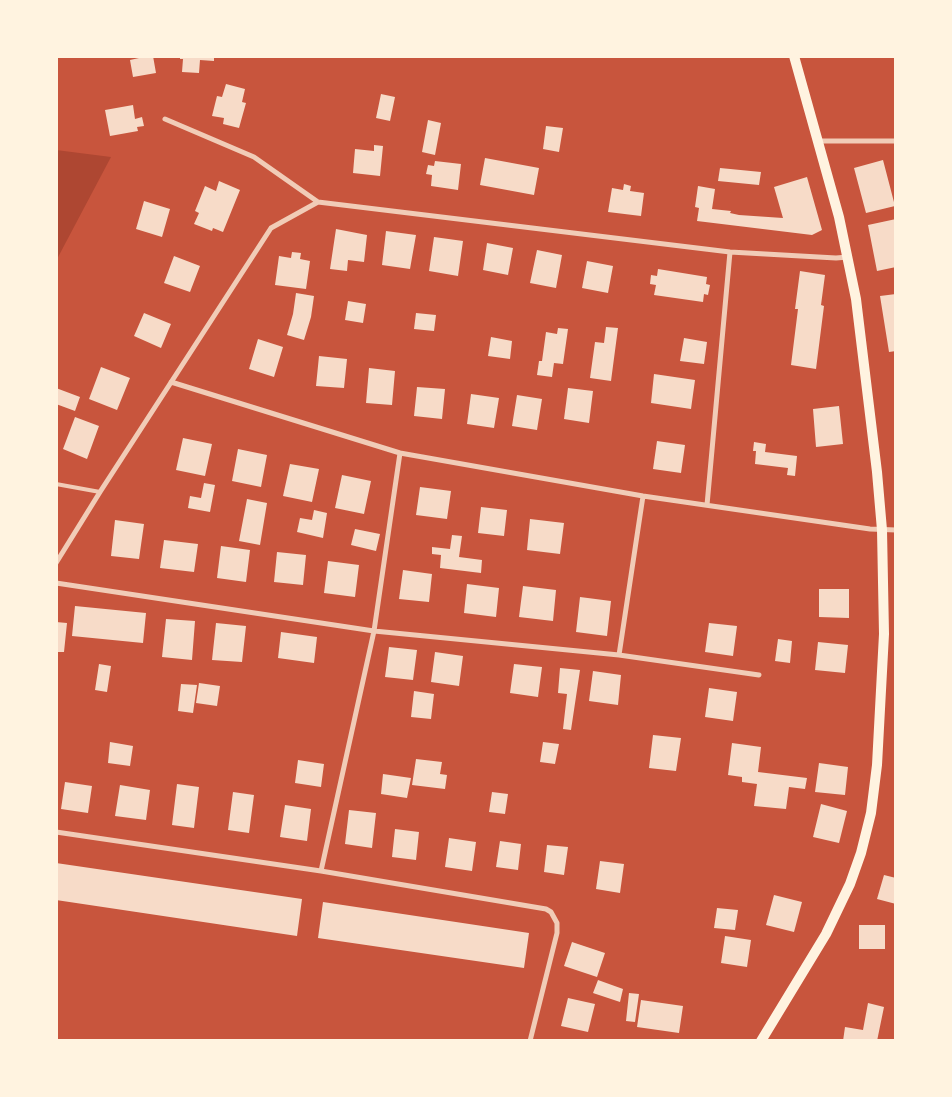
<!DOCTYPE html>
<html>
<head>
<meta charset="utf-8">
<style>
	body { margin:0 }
	#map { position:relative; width:952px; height:1097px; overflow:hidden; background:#c8553d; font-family:"Public Sans",sans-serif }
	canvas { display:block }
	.frame { position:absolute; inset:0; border:58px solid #fff3e0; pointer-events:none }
</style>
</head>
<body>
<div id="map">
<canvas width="952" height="1097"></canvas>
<div class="frame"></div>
</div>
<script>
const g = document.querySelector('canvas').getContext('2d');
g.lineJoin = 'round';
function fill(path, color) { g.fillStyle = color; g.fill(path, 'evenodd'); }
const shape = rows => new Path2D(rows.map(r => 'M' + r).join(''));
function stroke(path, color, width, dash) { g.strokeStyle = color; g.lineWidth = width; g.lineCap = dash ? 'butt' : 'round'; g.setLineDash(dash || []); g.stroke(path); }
fill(shape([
	[56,150,111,157,56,261]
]), '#ae4732');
fill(shape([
	[148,56,153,56,156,73,133,77,130,60],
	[180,56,214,56,214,61,200,60,199,73,182,72,183,59,180,59],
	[226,84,245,89,242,102,246,103,239,128,223,124,224,118,212,116,217,96,222,97],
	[381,94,395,97,390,121,376,118],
	[133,105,135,119,142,117,144,126,137,127,138,131,110,136,105,110],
	[428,120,441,123,435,155,422,152],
	[546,126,563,128,559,152,543,149],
	[374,145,383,146,380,176,353,173,355,149,374,151],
	[485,158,539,168,534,195,480,185],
	[883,160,895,206,866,213,854,168],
	[435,161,461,164,458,190,431,186,432,175,426,174,428,165,434,166],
	[720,168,761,172,759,185,718,181],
	[807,177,822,230,812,235,697,221,699,208,695,207,698,186,715,189,712,209,731,211,730,213,739,215,783,218,774,187],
	[219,181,240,190,223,232,213,228,212,231,194,224,199,213,195,211,205,186,216,191],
	[624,184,631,186,630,191,644,193,641,216,608,212,612,188,623,190],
	[144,201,170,209,162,237,136,229],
	[896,219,896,267,877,271,868,225],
	[336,229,367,235,364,262,348,260,347,271,330,269],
	[386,231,416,235,410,269,382,265],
	[434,237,463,241,458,276,429,271],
	[487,243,513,248,508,275,483,270],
	[537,250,562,255,556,288,530,283],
	[292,252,301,253,300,259,310,261,306,289,275,285,279,256,291,258],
	[174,256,200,266,190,292,164,283],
	[587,261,613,266,608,293,582,288],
	[658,269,707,277,706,284,710,285,708,295,704,294,703,302,654,295,656,285,650,284,651,275,657,276],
	[800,271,825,275,821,305,824,306,816,369,791,365,798,309,795,309],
	[296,293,314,296,311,317,304,340,287,335,293,314],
	[896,294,896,351,889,352,880,296],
	[348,301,366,304,363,323,345,320],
	[144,313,171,324,161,348,134,336],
	[416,313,436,315,434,331,414,329],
	[606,327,618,328,611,381,590,378,595,342,604,343],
	[558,328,568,329,563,364,554,363,552,377,537,375,539,361,542,361,546,332,557,334],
	[491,337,512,341,510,359,488,356],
	[684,338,707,342,704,364,680,361],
	[258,339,283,347,274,377,249,369],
	[319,356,347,359,344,388,316,386],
	[101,367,130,378,117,410,89,399],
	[369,368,395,371,392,405,366,403],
	[654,374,695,380,691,409,651,403],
	[417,387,445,389,442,419,414,416],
	[56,388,80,397,75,411,56,404],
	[568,388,593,391,589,423,564,419],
	[471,394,499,398,494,428,467,424],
	[517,395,542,399,537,430,512,426],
	[839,406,843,444,816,447,813,409],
	[75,417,99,426,87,459,63,449],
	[183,438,212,444,205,476,176,470],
	[657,441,685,445,681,473,653,469],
	[754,442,766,444,765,452,797,456,795,476,787,475,788,468,755,464,756,451,753,451],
	[238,449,267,455,261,487,232,481],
	[290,464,319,469,312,502,283,496],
	[342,475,371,481,364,514,335,508],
	[204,483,215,485,210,512,188,508,190,496,201,498],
	[420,487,451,491,447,519,416,515],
	[247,499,267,503,260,545,239,541],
	[481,507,507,510,504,536,478,533],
	[314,510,327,513,323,538,297,532,300,518,312,520],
	[530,519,564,523,560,554,527,550],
	[115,520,144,524,139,559,111,556],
	[355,529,380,534,376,551,351,545],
	[452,535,462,536,459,557,482,560,481,573,440,568,441,555,432,554,432,547,450,549],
	[164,540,198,544,194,572,160,568],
	[221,546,250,550,246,582,217,578],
	[277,552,306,555,303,585,274,582],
	[328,561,359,565,355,597,324,593],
	[403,570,432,574,429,602,399,599],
	[467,584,499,588,496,617,464,613],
	[523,586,556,590,553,621,519,617],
	[819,589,849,589,849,618,819,617],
	[580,597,611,601,607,636,576,632],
	[75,606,146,613,143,643,72,636],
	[166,619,195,621,192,660,162,657],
	[56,622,67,623,64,652,56,652],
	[216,623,246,626,242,662,212,660],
	[709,623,737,626,733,656,705,652],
	[281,632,317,637,314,663,278,658],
	[778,639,792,641,790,663,775,661],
	[818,642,848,645,845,673,815,670],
	[389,647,417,650,413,680,385,677],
	[435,652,463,656,459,686,431,682],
	[99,664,111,666,107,692,95,690],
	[514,664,542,667,538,697,510,693],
	[560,668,580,670,571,730,563,729,567,694,558,693],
	[593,671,621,675,618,705,589,701],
	[199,683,220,686,217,706,196,703],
	[181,684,197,685,193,713,178,711],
	[709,688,737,692,733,721,705,717],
	[414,691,434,694,431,719,411,717],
	[653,735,681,738,676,771,649,768],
	[110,742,133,746,130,766,108,763],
	[543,742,559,744,555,764,540,762],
	[732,743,761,747,758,772,807,778,805,789,789,787,786,809,754,806,757,784,742,782,742,777,728,775],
	[416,759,442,762,440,774,447,775,445,789,412,785],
	[298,760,324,764,321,787,295,783],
	[819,763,848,767,845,795,815,792],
	[383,774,411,778,407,798,381,794],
	[65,782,92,786,88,813,61,809],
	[177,784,199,787,194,828,172,825],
	[120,785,150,790,146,820,115,816],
	[233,792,254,795,249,833,228,830],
	[492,792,508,794,505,814,489,812],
	[821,804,847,811,839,843,813,837],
	[285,805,311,809,307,841,280,837],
	[349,810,376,813,372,848,345,844],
	[395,829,419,832,416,860,392,857],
	[449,838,476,842,472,871,445,867],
	[500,841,521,844,518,870,496,867],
	[547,845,568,847,564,875,544,872],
	[600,861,624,864,620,893,596,889],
	[56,863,302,899,297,936,56,900],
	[884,875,896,878,896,904,877,899],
	[774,895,802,902,794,932,766,925],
	[323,902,529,933,524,968,318,938],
	[717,908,738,910,735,930,714,928],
	[859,925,885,925,885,949,859,949],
	[725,936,751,940,747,967,721,963],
	[572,942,605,953,597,977,564,966],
	[598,980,623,989,620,1002,593,993],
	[629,993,639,994,635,1022,626,1021],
	[568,998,595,1004,588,1032,561,1026],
	[641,1000,683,1006,679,1033,637,1027],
	[868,1003,884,1007,877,1041,843,1041,845,1027,863,1030]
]), '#f7dbc8');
stroke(shape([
	[56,484,100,492]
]), '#f1ccb7', 4);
stroke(shape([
	[165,119,254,157,318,202],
	[818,141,896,141],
	[171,382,400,453,643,496,870,529,896,530],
	[707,505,730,252],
	[56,563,100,492,271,228,318,202,730,252,836,258,848,257],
	[56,583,374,631,619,655,759,675],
	[619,655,643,496],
	[56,832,321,871,546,909,551,912,557,923,557,933,530,1041],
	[321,871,374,631,400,453]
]), '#f1ccb7', 5);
stroke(shape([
	[761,1041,826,934,850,884,861,853,871,813,877,765,884,634,882,530,877,472,856,299,839,217,794,56]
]), '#fff3e0', 10);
</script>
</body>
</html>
